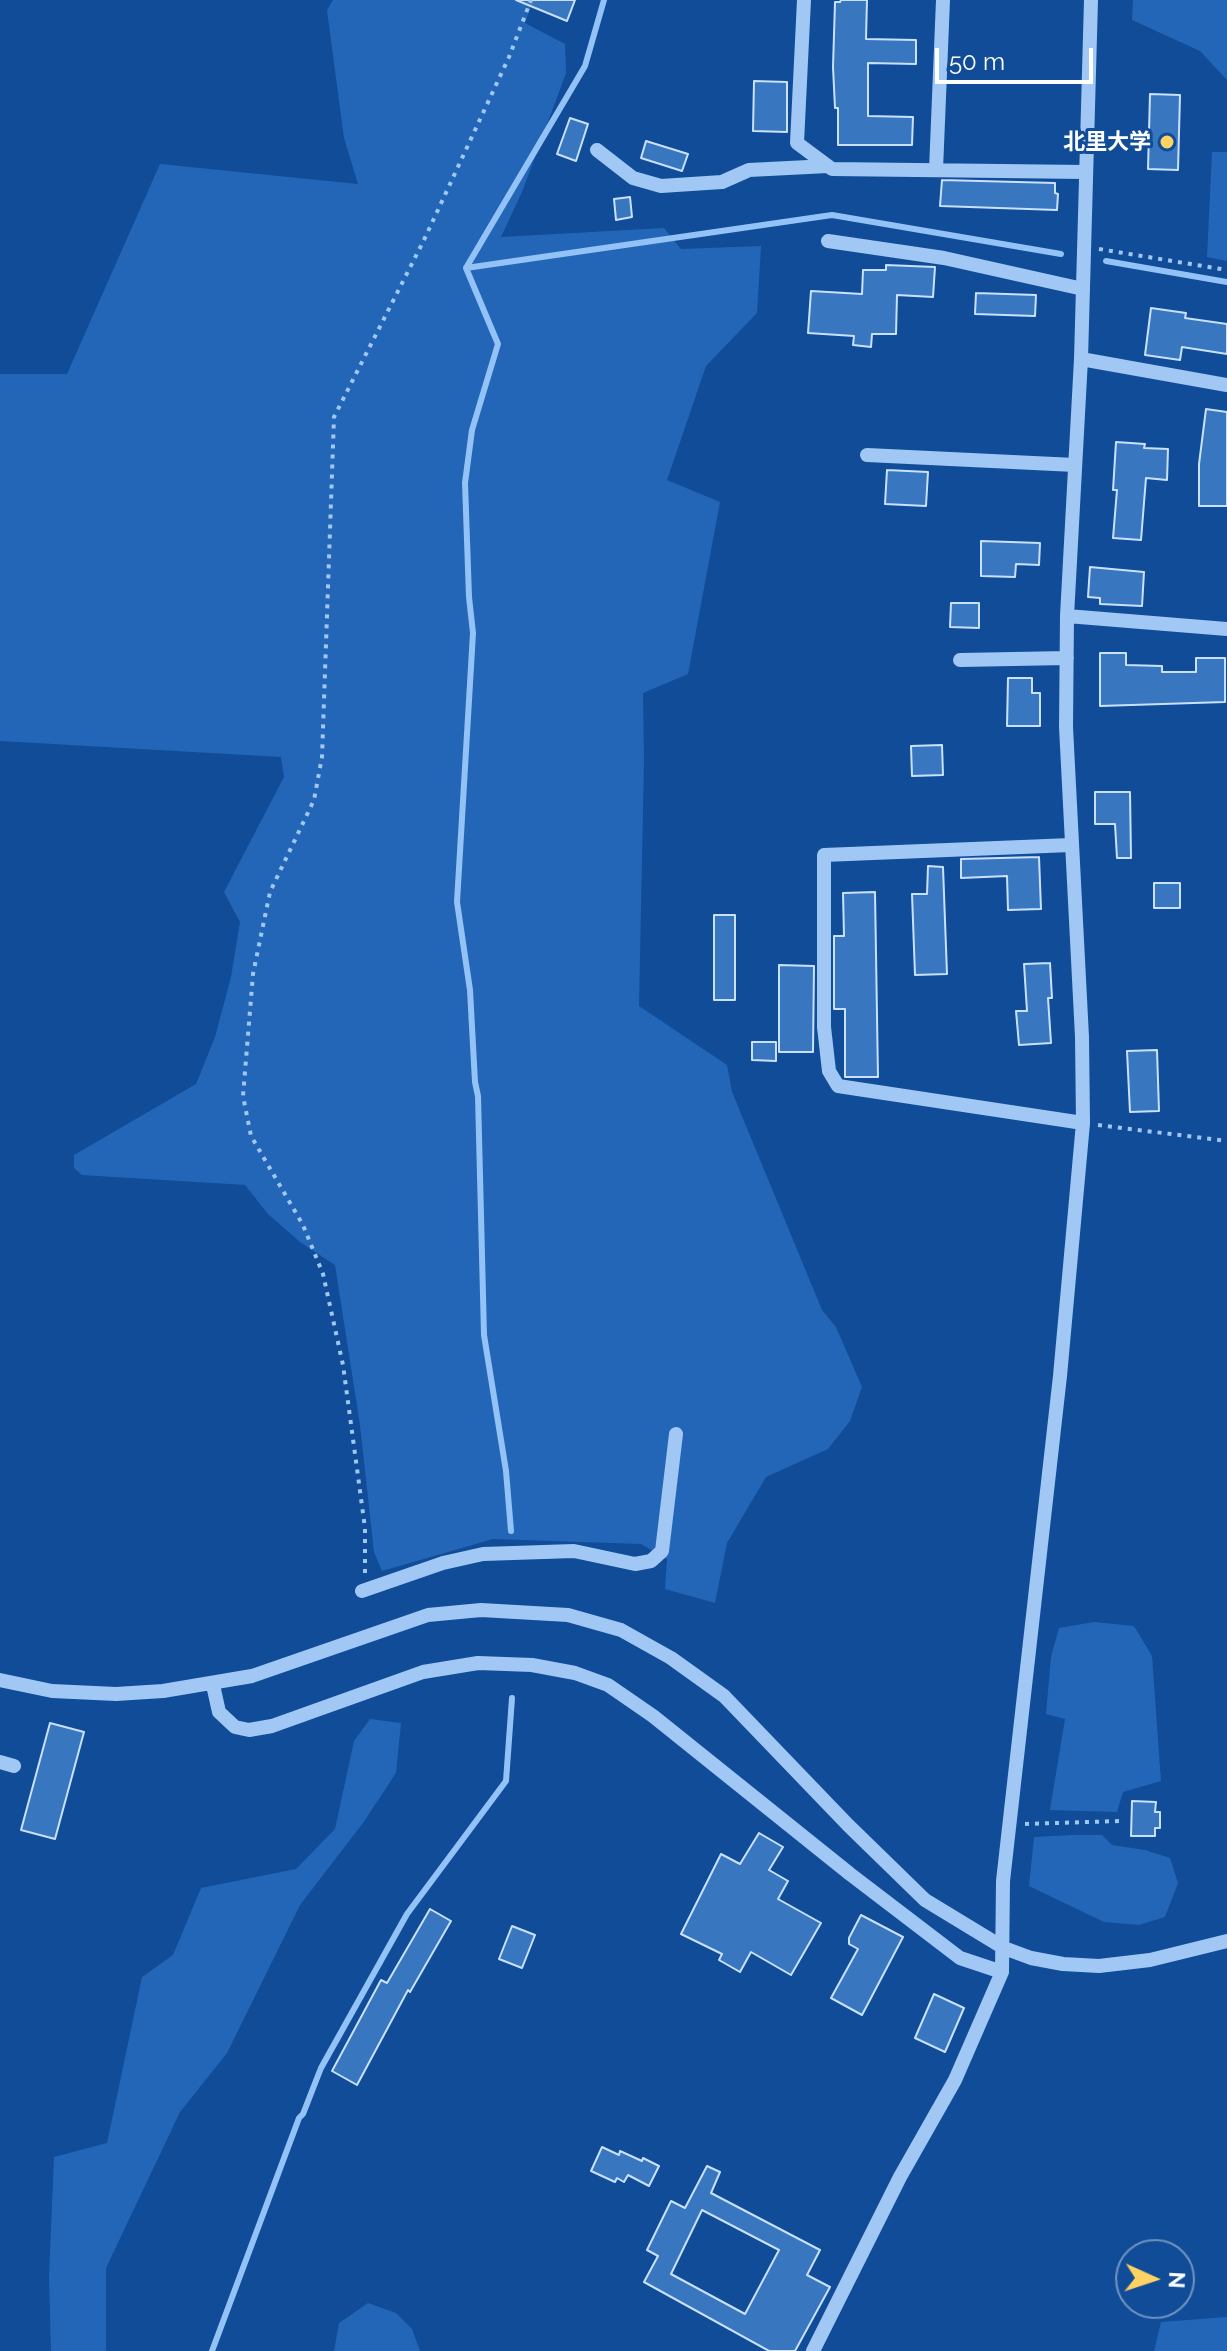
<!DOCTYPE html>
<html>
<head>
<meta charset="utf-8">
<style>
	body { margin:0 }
	#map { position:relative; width:1227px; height:2351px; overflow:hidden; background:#104c98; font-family:Raleway,sans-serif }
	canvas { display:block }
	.north { position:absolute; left:1115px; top:2239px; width:80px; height:80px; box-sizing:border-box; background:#104c98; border:2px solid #7094c1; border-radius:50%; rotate:93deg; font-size:22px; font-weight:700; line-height:32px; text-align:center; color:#fff }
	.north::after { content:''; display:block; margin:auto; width:28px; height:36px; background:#ffd264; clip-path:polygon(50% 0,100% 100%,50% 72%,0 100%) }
	.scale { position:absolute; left:935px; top:48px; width:158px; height:36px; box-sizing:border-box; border:4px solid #fff; border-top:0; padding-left:10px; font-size:24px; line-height:28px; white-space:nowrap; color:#fff; -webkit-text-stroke:6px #104c98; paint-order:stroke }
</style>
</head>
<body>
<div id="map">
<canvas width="1227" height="2351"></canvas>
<div class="north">N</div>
<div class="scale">50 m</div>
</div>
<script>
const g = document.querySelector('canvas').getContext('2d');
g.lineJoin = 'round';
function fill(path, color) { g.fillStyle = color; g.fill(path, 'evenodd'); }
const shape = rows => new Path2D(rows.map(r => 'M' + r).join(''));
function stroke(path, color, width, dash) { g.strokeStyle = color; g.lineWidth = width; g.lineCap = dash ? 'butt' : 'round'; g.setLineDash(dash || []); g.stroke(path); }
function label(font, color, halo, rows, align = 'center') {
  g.font = font + ' Raleway,"Noto Sans JP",sans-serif'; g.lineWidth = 6; g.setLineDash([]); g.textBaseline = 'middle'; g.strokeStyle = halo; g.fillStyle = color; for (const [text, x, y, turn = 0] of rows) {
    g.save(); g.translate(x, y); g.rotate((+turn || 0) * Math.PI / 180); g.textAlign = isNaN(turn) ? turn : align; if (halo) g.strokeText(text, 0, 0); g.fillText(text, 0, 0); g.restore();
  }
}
fill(shape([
	[333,0,533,0,525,23,565,44,566,73,522,192,501,237,664,228,681,249,761,246,757,313,706,366,667,480,720,502,688,674,643,693,644,761,639,1006,727,1065,732,1092,822,1310,836,1327,862,1387,850,1421,828,1449,766,1477,727,1543,715,1603,665,1589,667,1559,641,1544,493,1539,382,1571,374,1552,360,1425,335,1265,300,1242,268,1214,245,1185,82,1175,74,1168,74,1155,196,1084,215,1037,231,977,240,922,224,892,284,777,281,757,0,741,0,374,67,374,160,164,358,184,344,138,327,10],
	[1133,0,1227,0,1227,80,1200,51,1132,20],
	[1212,152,1227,152,1227,261,1207,257],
	[1094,1622,1134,1626,1152,1656,1161,1781,1123,1792,1117,1812,1050,1810,1065,1719,1046,1714,1051,1657,1059,1628],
	[370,1719,401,1723,396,1773,363,1823,300,1905,227,2053,180,2112,106,2268,106,2351,51,2351,49,2277,54,2157,107,2143,142,1977,173,1955,201,1888,296,1869,335,1829,354,1741],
	[1071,1835,1102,1835,1112,1845,1145,1850,1170,1858,1178,1883,1165,1917,1139,1925,1104,1922,1029,1886,1034,1837],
	[368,2303,396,2313,412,2329,420,2351,334,2351,339,2323],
	[1227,2317,1227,2351,1154,2351,1161,2322]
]), '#2366b7');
stroke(shape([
	[1106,261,1227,282],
	[466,268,832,215,1061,254],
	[511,1531,506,1471,484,1335,478,1096,475,1082,470,990,457,902,473,633,469,597,465,483,472,430,498,344,466,268,585,66,604,0],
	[212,2351,299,2118,303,2114,321,2068,407,1914,506,1781,512,1698]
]), '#93c2f7', 6);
const building = shape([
	[516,0,575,0,567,21,516,0],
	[841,0,867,0,866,39,916,40,916,64,868,63,868,116,913,117,912,145,838,145,838,108,835,108,833,67,835,2,840,2,841,0],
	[754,81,787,82,787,132,753,131,754,81],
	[1150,94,1180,95,1178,170,1148,169,1150,94],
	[570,118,588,124,576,161,557,154,570,118],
	[646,141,688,154,682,171,641,158,646,141],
	[942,180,1055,183,1055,193,1058,194,1057,210,940,206,942,180],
	[630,197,632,217,616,220,614,199,630,197],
	[886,265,935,267,933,297,897,295,896,334,872,334,871,347,853,345,854,336,808,333,811,291,862,294,863,270,886,270,886,265],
	[976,293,1036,295,1035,316,975,314,976,293],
	[1151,308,1186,313,1185,318,1227,324,1227,354,1182,347,1180,360,1145,355,1151,308],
	[1206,409,1227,412,1227,506,1199,506,1199,464,1206,409],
	[1116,442,1145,444,1144,448,1168,449,1167,480,1146,478,1141,540,1113,538,1117,490,1113,490,1116,442],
	[887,470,928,472,926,506,885,504,887,470],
	[981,541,1040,543,1039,565,1016,564,1015,577,981,576,981,541],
	[1090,567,1144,572,1142,606,1100,604,1100,598,1088,597,1090,567],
	[951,603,979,603,979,628,950,627,951,603],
	[1100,653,1126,653,1126,665,1162,666,1162,672,1196,672,1196,658,1225,658,1225,702,1100,706,1100,653],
	[1008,678,1032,678,1032,693,1040,693,1040,726,1007,726,1008,678],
	[942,745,943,775,912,776,911,746,942,745],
	[1095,792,1130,792,1131,858,1117,858,1115,824,1095,824,1095,792],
	[1039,857,1041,909,1008,910,1007,876,961,878,961,859,1039,857],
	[928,866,943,867,947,974,915,975,912,894,927,894,928,866],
	[1154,883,1180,883,1180,908,1154,908,1154,883],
	[875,892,878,1077,845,1077,845,1009,834,1009,834,936,844,936,843,893,875,892],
	[714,915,735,915,735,1000,714,1000,714,915],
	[1050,963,1052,998,1048,998,1051,1043,1019,1045,1016,1011,1027,1011,1024,964,1050,963],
	[779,965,814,966,813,1052,779,1052,779,965],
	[752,1042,776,1042,776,1061,752,1060,752,1042],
	[1157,1050,1159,1111,1130,1112,1127,1051,1157,1050],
	[50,1723,84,1732,55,1839,21,1830,50,1723],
	[1132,1801,1156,1802,1155,1812,1160,1812,1160,1828,1155,1828,1155,1836,1131,1836,1132,1801],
	[759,1833,783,1847,769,1870,788,1881,778,1899,821,1923,791,1975,751,1952,740,1972,719,1960,722,1954,681,1934,721,1854,740,1864,759,1833],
	[430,1909,451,1921,410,1992,408,1990,357,2085,332,2071,381,1980,387,1983,430,1909],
	[861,1915,903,1937,862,2015,831,1998,858,1949,849,1944,849,1938,861,1915],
	[512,1926,535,1935,522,1968,499,1959,512,1926],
	[934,1994,964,2008,945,2052,915,2038,934,1994],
	[602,2147,619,2155,620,2151,642,2161,643,2158,659,2166,649,2186,628,2175,624,2182,617,2178,615,2182,591,2171,602,2147],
	[707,2166,720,2172,711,2193,820,2250,807,2275,830,2287,795,2351,769,2351,644,2282,658,2256,647,2250,671,2201,685,2208,707,2166],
	[702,2210,779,2250,745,2314,671,2274,702,2210]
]);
fill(building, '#3976c0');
stroke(building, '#c9e1fe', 2);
stroke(shape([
	[1099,249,1227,270],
	[1098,1125,1227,1141],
	[365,1573,365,1528,343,1365,323,1274,303,1225,251,1136,243,1096,253,974,270,892,314,800,322,757,334,417,424,240,509,57,531,0],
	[1025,1824,1120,1821]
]), '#a1c7f4', 4, [4, 6]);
stroke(shape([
	[804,0,797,143,832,169,1085,172],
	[597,150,633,178,661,186,722,182,749,170,828,166],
	[936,170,943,0],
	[828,241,944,258,1083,289],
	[1081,359,1227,385],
	[867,455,1075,465],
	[1067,616,1227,629],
	[960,660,1067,658],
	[1071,845,824,855,824,1027,829,1071,838,1086,1083,1123],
	[362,1591,443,1563,483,1554,574,1551,635,1564,651,1561,662,1551,676,1434],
	[0,1680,52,1691,116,1694,163,1691,252,1676,428,1615,481,1610,568,1615,621,1630,671,1658,724,1696,848,1825,925,1900,1004,1948,1031,1958,1063,1964,1099,1966,1150,1960,1227,1941],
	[213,1685,219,1712,235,1727,249,1730,272,1726,423,1672,478,1663,532,1665,575,1673,608,1685,653,1716,850,1874,960,1958,1002,1972],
	[0,1762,14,1766],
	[813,2351,900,2177,955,2080,1002,1972,1003,1881,1060,1376,1083,1123,1082,1037,1066,727,1067,616,1081,359,1091,0]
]), '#a1c7f4', 14);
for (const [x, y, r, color] of [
	[1167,142,8,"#ffd264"]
]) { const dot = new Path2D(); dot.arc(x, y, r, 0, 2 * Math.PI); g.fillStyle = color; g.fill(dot); stroke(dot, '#104c98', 3); }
label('bold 22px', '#fff', '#104c98', [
	["北里大学",1151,142]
], 'right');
</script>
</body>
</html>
